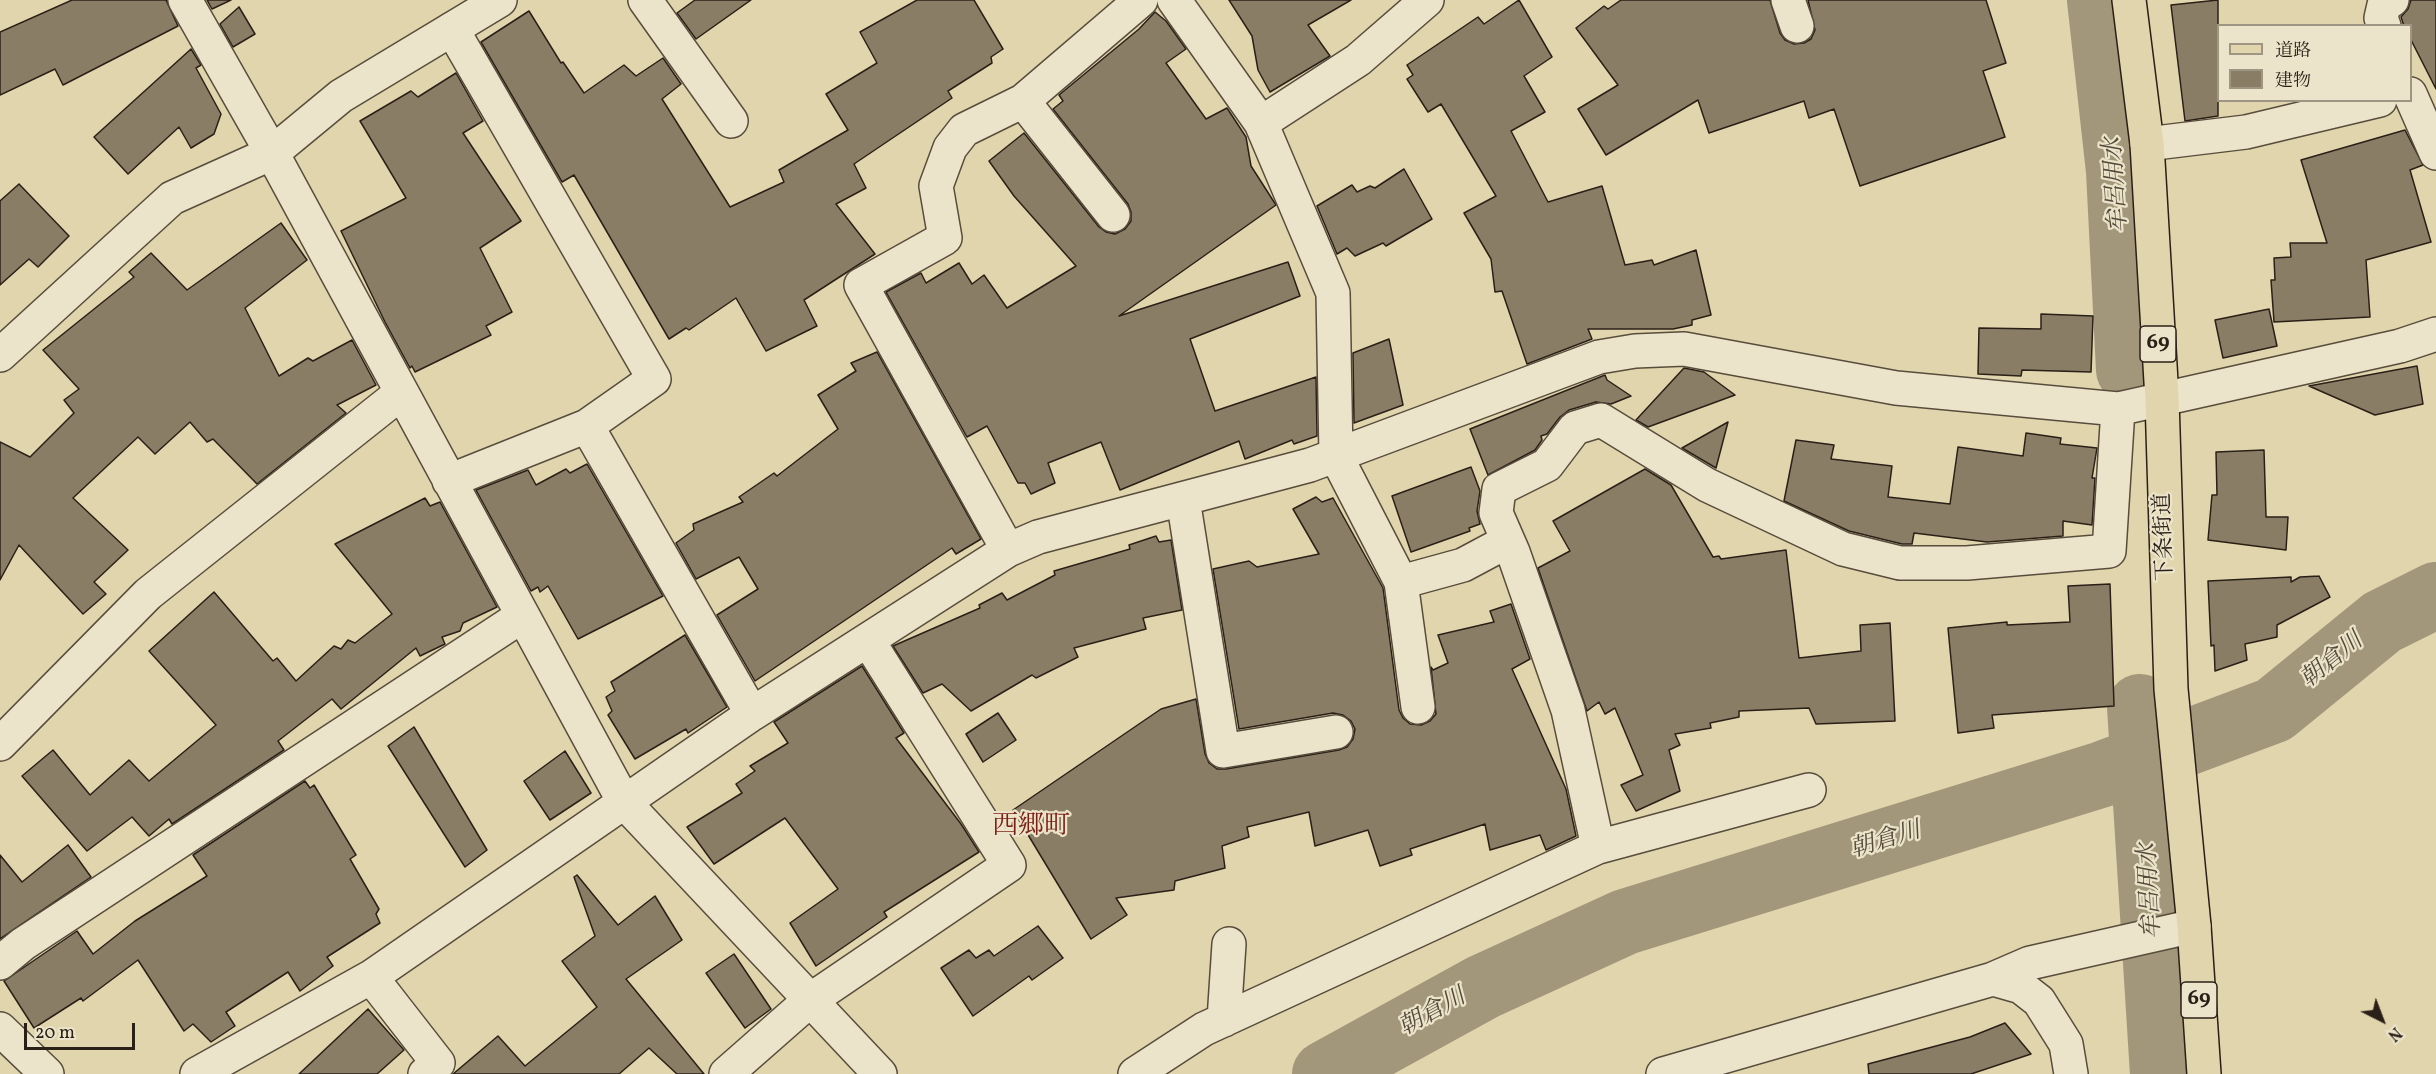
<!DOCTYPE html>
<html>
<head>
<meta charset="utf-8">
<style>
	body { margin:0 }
	#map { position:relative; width:2436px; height:1074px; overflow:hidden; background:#e0d5ad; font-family:Vollkorn,"Noto Serif JP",serif }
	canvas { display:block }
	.legend { position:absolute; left:2217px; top:24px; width:195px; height:78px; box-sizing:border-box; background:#ebe4ca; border:2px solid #9e9682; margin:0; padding:8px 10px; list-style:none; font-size:18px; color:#2b2017 }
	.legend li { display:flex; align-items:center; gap:12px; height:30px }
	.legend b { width:30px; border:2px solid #9e9682 }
	.north { position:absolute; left:2352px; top:990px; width:60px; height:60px; -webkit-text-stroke:4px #ebe4ca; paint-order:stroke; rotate:138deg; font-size:16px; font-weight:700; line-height:24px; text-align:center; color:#2b2017 }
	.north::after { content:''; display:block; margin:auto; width:21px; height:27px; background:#2b2017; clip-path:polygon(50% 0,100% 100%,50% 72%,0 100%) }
	.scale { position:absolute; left:24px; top:1023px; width:111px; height:27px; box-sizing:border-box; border:3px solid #2b2017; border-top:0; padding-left:8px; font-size:18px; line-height:21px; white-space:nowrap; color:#2b2017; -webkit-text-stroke:4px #ebe4ca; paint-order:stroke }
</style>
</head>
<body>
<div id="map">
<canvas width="2436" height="1074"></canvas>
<ul class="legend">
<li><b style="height:8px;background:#e0d5ad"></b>道路</li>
<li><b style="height:16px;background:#897e65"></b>建物</li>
</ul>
<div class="north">N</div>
<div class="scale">20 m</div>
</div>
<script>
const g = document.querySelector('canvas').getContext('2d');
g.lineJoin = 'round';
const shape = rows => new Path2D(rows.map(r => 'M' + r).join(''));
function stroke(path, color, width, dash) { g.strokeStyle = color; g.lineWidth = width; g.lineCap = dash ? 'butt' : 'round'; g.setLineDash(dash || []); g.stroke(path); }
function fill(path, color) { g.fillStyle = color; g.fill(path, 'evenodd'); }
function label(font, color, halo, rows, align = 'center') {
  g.font = font + ' Vollkorn,"Noto Serif JP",serif'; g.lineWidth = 4.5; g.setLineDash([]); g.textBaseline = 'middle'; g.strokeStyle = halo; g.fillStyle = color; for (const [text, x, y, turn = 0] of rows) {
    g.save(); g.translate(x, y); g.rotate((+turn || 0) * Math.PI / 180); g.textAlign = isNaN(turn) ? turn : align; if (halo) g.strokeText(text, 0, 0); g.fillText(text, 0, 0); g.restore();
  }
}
stroke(shape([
	[2100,0,2119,171,2129,370],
	[2140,707,2163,1074],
	[1325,1074,1483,987,1625,922,2103,774,2274,710,2382,622,2436,595]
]), '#a2977a', 66);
const building = shape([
	[72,0,166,0,178,26,63,85,55,69,0,95,0,32,72,0],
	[207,0,231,0,212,9,207,0],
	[695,0,751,0,696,39,677,13,695,0],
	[917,0,974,0,1003,49,991,57,992,63,948,91,952,98,854,164,866,188,836,204,875,254,804,300,817,326,766,351,736,298,689,330,686,328,669,339,574,175,562,182,481,42,529,11,561,63,563,62,584,93,624,65,636,76,663,58,681,84,662,99,730,207,784,182,779,170,848,130,826,94,877,63,860,32,917,0],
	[1229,0,1351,0,1308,25,1330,56,1270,92,1258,70,1252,36,1229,0],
	[1519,0,1552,57,1524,76,1545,112,1511,131,1548,202,1602,186,1625,265,1652,260,1654,265,1696,250,1711,315,1692,320,1692,325,1673,329,1588,329,1592,339,1527,364,1502,291,1495,292,1491,259,1464,213,1496,196,1441,104,1428,112,1407,79,1413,75,1407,65,1478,17,1484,24,1519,0],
	[1621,0,1770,0,1780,33,1785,40,1794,44,1804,43,1811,39,1815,30,1808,0,1986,0,2006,63,1983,71,2005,137,1860,186,1834,109,1809,118,1804,101,1709,133,1698,100,1606,155,1578,109,1618,85,1576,28,1604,6,1608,9,1621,0],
	[2218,0,2218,116,2185,121,2171,5,2218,0],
	[2411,0,2436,0,2436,89,2410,38,2410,26,2404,26,2401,17,2408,9,2411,0],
	[239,7,255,34,233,47,220,24,239,7],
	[1155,12,1166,21,1186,49,1166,63,1206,119,1227,108,1246,137,1251,166,1276,205,1119,316,1288,262,1300,296,1190,339,1215,411,1316,377,1317,436,1294,444,1292,440,1245,459,1239,441,1120,490,1101,442,1048,463,1055,483,1031,494,1025,483,1018,483,987,426,967,437,886,292,921,273,926,283,959,263,972,284,984,275,1007,308,1076,266,1014,196,989,161,1024,133,1099,227,1106,232,1115,234,1125,229,1131,221,1131,212,1128,204,1053,109,1063,101,1059,95,1139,29,1155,12],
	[191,49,201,65,196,68,221,114,214,134,191,148,179,127,128,174,94,137,191,49],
	[456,73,483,121,463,133,521,221,480,248,512,312,486,326,491,335,415,372,412,366,410,368,385,322,341,231,406,198,360,121,411,91,418,97,456,73],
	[2405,130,2423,165,2410,170,2431,242,2366,260,2370,317,2274,322,2271,280,2275,280,2274,258,2291,257,2290,243,2327,243,2301,160,2405,130],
	[1404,169,1432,219,1386,246,1383,243,1355,256,1347,248,1337,254,1317,206,1352,185,1357,192,1370,186,1375,188,1404,169],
	[19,184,69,236,38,267,29,259,0,285,0,201,19,184],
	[281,223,307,260,245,308,279,376,308,358,313,361,352,340,376,385,337,405,346,413,257,484,213,439,207,442,190,422,155,454,138,437,73,498,128,550,94,582,106,594,83,614,19,545,0,580,0,442,30,457,74,413,64,400,79,389,43,350,134,277,129,272,151,253,187,290,281,223],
	[2269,309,2277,346,2223,358,2215,320,2269,309],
	[2041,314,2093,316,2091,372,2022,370,2021,376,1978,374,1979,328,2041,329,2041,314],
	[1389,339,1403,405,1354,423,1353,353,1389,339],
	[877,352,981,539,956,554,952,548,755,681,717,615,758,589,739,557,696,579,676,543,694,530,693,524,743,502,739,497,774,473,777,476,838,429,818,395,856,371,851,363,877,352],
	[2417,366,2423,404,2375,415,2309,386,2417,366],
	[1684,368,1704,372,1735,395,1648,427,1636,420,1684,368],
	[1605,375,1607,380,1631,396,1611,404,1596,402,1569,410,1560,417,1547,434,1541,436,1542,440,1535,450,1488,475,1470,429,1605,375],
	[1728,422,1716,468,1682,448,1728,422],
	[2026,433,2061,438,2060,444,2097,448,2092,478,2095,478,2092,525,2063,521,2063,536,1987,542,1914,533,1912,544,1902,544,1849,531,1784,501,1796,440,1834,445,1831,459,1892,466,1888,497,1950,504,1958,447,2023,456,2026,433],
	[2264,450,2266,517,2288,517,2286,550,2208,540,2212,495,2217,495,2216,452,2264,450],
	[587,464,663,596,578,639,548,586,540,592,538,587,531,591,476,490,528,470,536,485,566,469,570,473,587,464],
	[1471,467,1480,491,1477,511,1480,524,1469,528,1470,531,1411,552,1392,496,1471,467],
	[1645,469,1671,485,1713,557,1719,556,1721,559,1786,550,1799,658,1861,651,1860,625,1890,623,1895,721,1816,724,1809,708,1739,711,1739,717,1710,723,1711,728,1675,734,1680,745,1669,750,1680,791,1636,811,1621,785,1643,775,1615,708,1605,714,1599,702,1587,711,1538,568,1570,551,1553,521,1645,469],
	[1316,497,1322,502,1333,498,1383,588,1399,710,1403,718,1410,724,1421,725,1430,721,1436,714,1431,667,1433,670,1448,663,1438,635,1494,622,1490,611,1511,604,1530,659,1512,669,1566,789,1576,836,1546,850,1540,835,1490,850,1485,824,1410,849,1412,855,1380,866,1368,830,1315,846,1309,812,1247,827,1249,837,1222,846,1225,868,1175,881,1174,890,1116,898,1127,915,1091,939,1013,810,1161,709,1196,699,1205,754,1209,763,1217,769,1226,769,1339,750,1347,747,1353,739,1355,729,1351,721,1343,715,1333,713,1239,729,1213,569,1249,561,1257,567,1319,554,1293,509,1316,497],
	[425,498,430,506,440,502,497,607,463,623,460,631,442,637,445,644,420,656,416,648,341,709,332,699,278,741,284,750,172,824,169,819,149,836,132,817,87,851,22,776,53,750,90,795,129,760,149,781,216,725,149,651,214,592,273,661,277,658,296,681,334,646,341,649,348,640,355,643,392,614,335,544,425,498],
	[1156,536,1159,542,1171,540,1182,610,1143,618,1146,629,1074,648,1078,657,1036,678,1032,675,971,711,942,684,923,693,893,646,980,608,979,605,1002,593,1007,600,1055,575,1054,571,1130,549,1129,545,1156,536],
	[2319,576,2330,597,2277,625,2277,637,2245,644,2247,660,2215,671,2214,645,2211,646,2208,581,2291,577,2291,582,2300,577,2319,576],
	[2110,584,2114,706,1992,715,1994,728,1958,733,1948,628,2007,622,2007,625,2070,622,2068,586,2110,584],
	[685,635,727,707,688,733,686,729,635,759,608,715,612,711,606,697,615,691,611,682,685,635],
	[862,666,904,733,896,738,961,824,979,852,884,912,887,917,816,966,790,923,838,889,785,818,714,864,687,827,742,793,736,784,755,771,750,766,788,743,774,722,862,666],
	[998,713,1016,740,983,762,966,734,998,713],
	[414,727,487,850,465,867,388,746,414,727],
	[565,751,591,793,550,820,524,781,565,751],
	[305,781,310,788,314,785,356,855,350,859,379,909,376,914,380,923,327,957,333,966,300,991,288,972,226,1012,235,1026,211,1042,193,1024,184,1031,138,960,83,1001,81,998,34,1028,4,981,77,931,93,954,135,921,207,876,193,855,305,781],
	[68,845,91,877,0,939,0,855,22,882,68,845],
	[577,875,618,925,655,896,682,940,626,979,704,1074,677,1074,649,1048,619,1074,453,1074,498,1036,525,1066,597,1007,562,961,595,936,574,877,577,875],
	[1038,926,1063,958,1032,980,1029,976,973,1016,941,968,969,950,976,958,989,950,994,956,1038,926],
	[734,954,771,1009,745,1028,706,973,734,954],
	[368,1009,404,1050,377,1074,299,1074,368,1009],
	[2005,1023,2031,1054,1971,1074,1869,1074,1868,1064,1970,1037,2005,1023]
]);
fill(building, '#897e65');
stroke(building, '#2b2017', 1.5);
const minor = shape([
	[185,0,272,153,624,802,880,1074],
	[645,0,731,121],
	[1174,0,1261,123,1358,60,1427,0],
	[1788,0,1797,26],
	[2384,26,2381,18,2384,5,2392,0],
	[2410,94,2436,153],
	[1023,101,1113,215],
	[1261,123,1333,293,1336,456,1401,582,1463,565,1508,541],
	[2147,144,2246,132,2380,100],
	[587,426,752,714],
	[449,481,587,426,654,379,452,29],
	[1183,499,1223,751,1336,732],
	[1008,550,861,285,945,238,936,186,950,148,964,130,1023,101,1141,0],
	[1401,582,1418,707],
	[0,744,148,594,401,393],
	[1598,847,1568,710,1513,552,1496,513,1499,489,1547,465,1575,428,1601,420,1707,485,1843,549,1900,563,1967,563,2109,551,2118,409],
	[0,963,23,944,522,616],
	[371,977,438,1063,425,1074],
	[1993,979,2021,987,2039,1001,2066,1044,2071,1074],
	[1224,1020,1229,944],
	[0,1029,47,1074],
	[197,1074,371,977,752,714,1008,550,1038,537,1310,465,1599,357,1635,351,1684,349,1896,388,2118,409,2400,346,2436,334],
	[726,1074,809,1001,1009,865,869,642],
	[1135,1074,1204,1029,1598,847,1809,790],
	[1663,1074,1993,979,2030,963,2194,926]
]);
const tertiary = shape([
	[0,355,172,198,272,153,341,96,500,0]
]);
const primary = shape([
	[2129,0,2147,144,2162,399,2171,689,2194,926,2204,1074]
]);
stroke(minor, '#584d3c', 36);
stroke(tertiary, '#584d3c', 36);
stroke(primary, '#2b2017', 36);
stroke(minor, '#ebe4ca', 33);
stroke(tertiary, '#ebe4ca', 33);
stroke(primary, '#e0d5ad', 33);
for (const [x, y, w] of [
	[2158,344,36],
	[2199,1000,36]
]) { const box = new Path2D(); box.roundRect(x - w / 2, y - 18, w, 36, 4.5); g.fillStyle = '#ebe4ca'; g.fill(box); stroke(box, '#2b2017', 1.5); }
label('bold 21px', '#2b2017', null, [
	["69",2158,344],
	["69",2199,1000]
]);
label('22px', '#2b2017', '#ebe4ca', [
	["下条街道",2166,537,-92]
]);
label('italic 24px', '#554a3a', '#ebe4ca', [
	["牟呂用水",2118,185,-94],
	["朝倉川",2333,662,-39],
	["朝倉川",1886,842,-17],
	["牟呂用水",2152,891,-93],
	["朝倉川",1433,1014,-29]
]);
label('26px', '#7a1f14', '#ebe4ca', [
	["西郷町",1031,828]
]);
</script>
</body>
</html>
